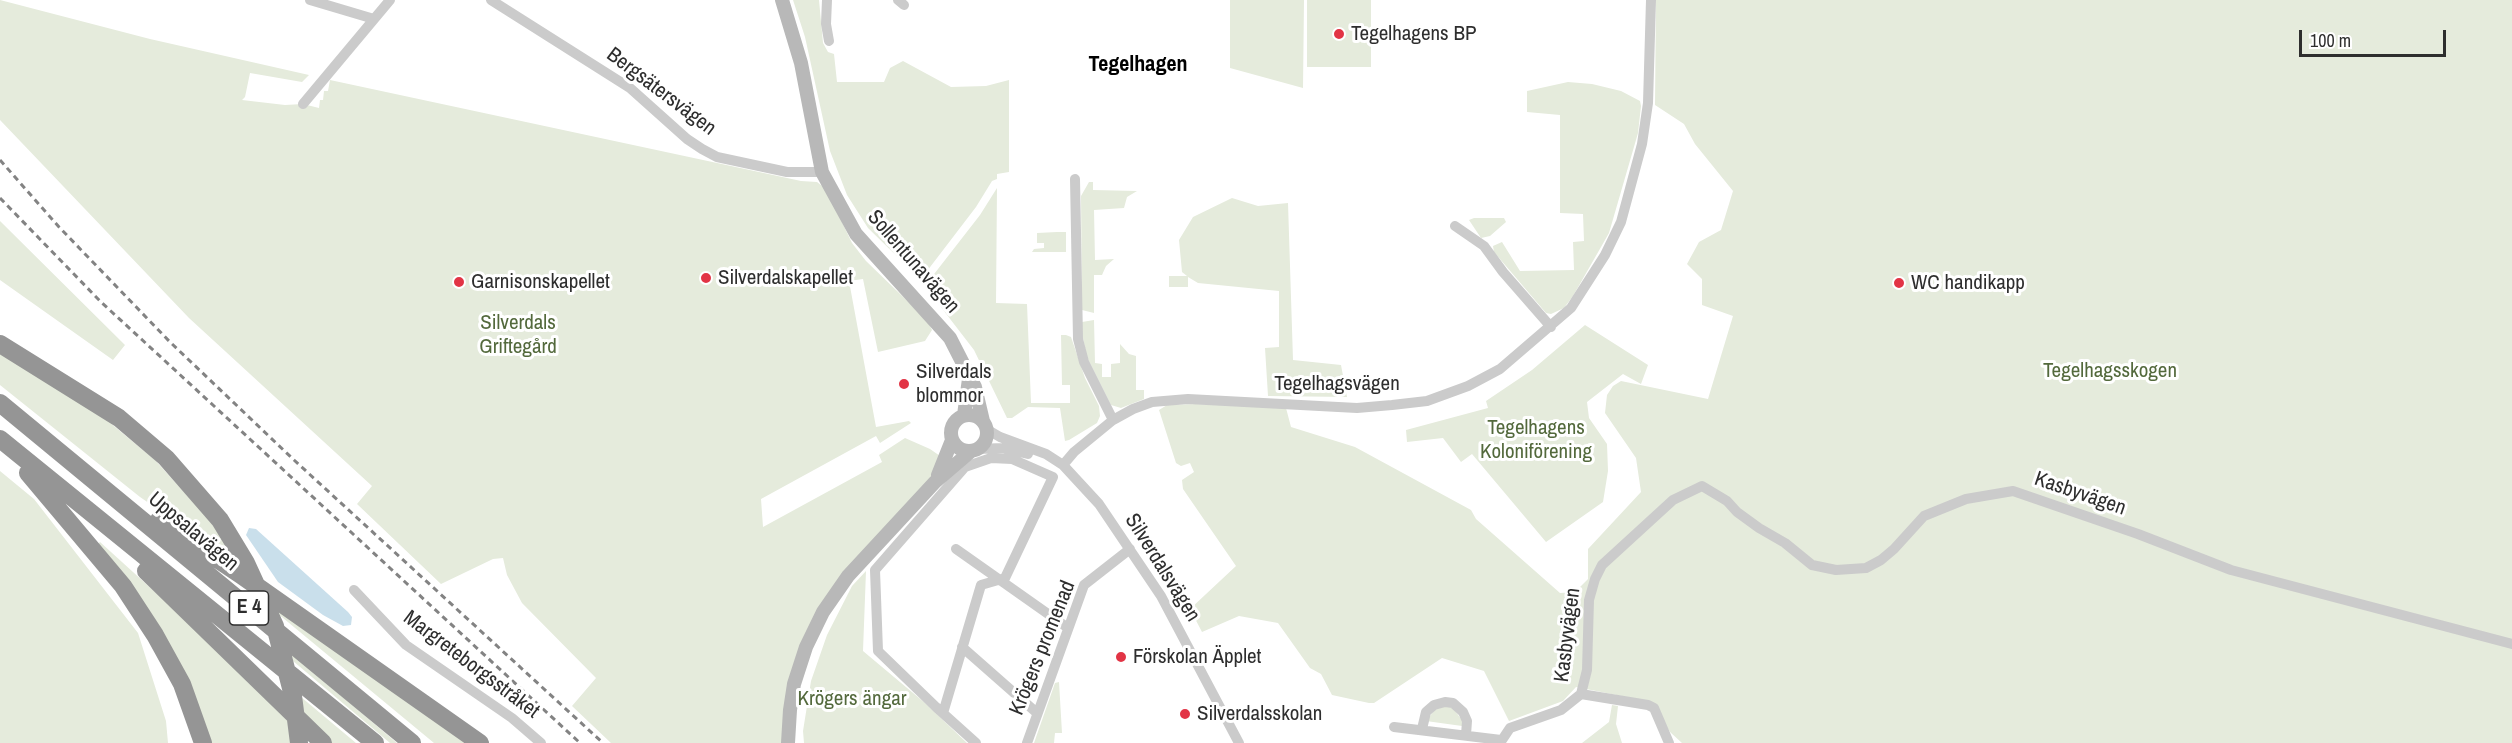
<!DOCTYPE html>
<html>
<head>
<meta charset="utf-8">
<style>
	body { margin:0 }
	#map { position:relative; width:2512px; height:743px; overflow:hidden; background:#fff; font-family:"Archivo Narrow",sans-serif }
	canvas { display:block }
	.scale { position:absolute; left:2299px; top:30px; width:147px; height:27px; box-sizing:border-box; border:3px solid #2e2e2e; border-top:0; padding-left:8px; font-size:18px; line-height:21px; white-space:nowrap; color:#2e2e2e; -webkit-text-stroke:4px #fff; paint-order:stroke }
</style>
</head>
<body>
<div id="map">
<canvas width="2512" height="743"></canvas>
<div class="scale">100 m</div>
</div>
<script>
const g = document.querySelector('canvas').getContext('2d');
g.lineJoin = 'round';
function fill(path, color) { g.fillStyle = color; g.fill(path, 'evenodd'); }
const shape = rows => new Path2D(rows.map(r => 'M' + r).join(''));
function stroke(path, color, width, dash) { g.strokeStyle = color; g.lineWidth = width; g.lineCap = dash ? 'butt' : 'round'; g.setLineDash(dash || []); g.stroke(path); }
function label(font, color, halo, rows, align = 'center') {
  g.font = font + ' "Archivo Narrow",sans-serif'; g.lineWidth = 6; g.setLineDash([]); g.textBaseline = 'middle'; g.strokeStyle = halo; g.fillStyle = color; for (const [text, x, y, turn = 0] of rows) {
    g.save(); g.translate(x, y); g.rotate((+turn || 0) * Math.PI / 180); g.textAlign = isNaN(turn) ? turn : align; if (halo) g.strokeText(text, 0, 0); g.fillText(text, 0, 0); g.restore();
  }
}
fill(shape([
	[0,0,150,39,309,75,302,82,250,73,245,97,242,100,285,105,303,104,319,108,320,100,323,100,324,91,328,91,330,80,801,181,817,182,826,189,852,243,866,261,927,320,932,330,925,341,878,352,863,279,849,281,876,427,909,421,911,423,880,443,876,436,761,499,763,527,882,462,879,455,905,438,930,449,943,458,933,475,820,608,782,743,611,743,572,706,596,678,522,603,507,575,503,558,493,559,441,584,357,504,372,486,189,318,0,120],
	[793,0,819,0,823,43,828,52,834,54,837,82,884,82,890,68,903,61,951,87,986,86,1009,80,1009,172,997,174,997,179,992,181,976,207,924,275,916,275,868,228,847,195,830,151,805,37],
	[1230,0,1304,0,1303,88,1230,68],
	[1307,0,1371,0,1371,67,1307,67],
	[1656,0,2512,0,2512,743,1682,743,1670,732,1652,702,1576,687,1563,701,1509,721,1484,671,1442,658,1374,703,1369,703,1332,695,1321,674,1310,668,1278,623,1239,616,1202,632,1190,609,1236,566,1183,489,1182,480,1194,472,1190,463,1181,466,1176,463,1160,413,1159,410,1167,405,1196,404,1286,408,1291,427,1355,447,1471,510,1476,519,1560,593,1575,592,1588,579,1588,549,1641,492,1636,458,1605,413,1607,395,1613,386,1621,381,1708,399,1733,316,1702,305,1702,279,1687,264,1699,242,1721,230,1733,191,1695,144,1684,124,1655,105],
	[1568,82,1592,84,1621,91,1640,101,1641,106,1638,133,1609,233,1573,296,1564,308,1551,314,1546,313,1494,252,1493,246,1502,242,1520,271,1574,270,1573,242,1584,241,1583,214,1560,213,1560,115,1527,112,1527,91],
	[1089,182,1093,182,1093,190,1137,191,1127,197,1124,208,1094,210,1095,260,1114,259,1106,266,1102,275,1094,275,1094,313,1082,310,1081,196],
	[997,188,996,303,1027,304,1031,403,1070,403,1070,385,1062,385,1061,335,1066,335,1071,337,1085,378,1099,406,1100,416,1097,423,1069,440,1065,441,1060,408,1028,407,1012,418,1007,418,974,350,927,289,931,278,980,215],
	[1232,198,1258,206,1288,203,1293,360,1341,365,1347,397,1268,396,1265,348,1279,347,1279,291,1198,283,1188,277,1188,287,1169,287,1169,276,1187,276,1182,272,1179,240,1193,217],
	[1474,218,1504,218,1506,222,1490,236,1481,238,1469,220],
	[0,221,125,345,113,360,0,280],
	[1057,232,1066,232,1066,252,1032,252,1034,249,1044,248,1044,243,1037,243,1037,233],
	[1094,320,1095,363,1102,364,1102,377,1111,377,1111,364,1120,363,1120,344,1129,354,1136,356,1136,390,1144,390,1144,399,1121,408,1111,405,1087,357,1081,329,1082,322],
	[1585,325,1648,365,1641,384,1623,374,1587,402,1589,418,1607,444,1608,471,1603,502,1546,542,1472,454,1461,462,1443,438,1407,442,1406,430,1488,408,1486,401,1532,370],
	[0,352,103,417,155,460,211,522,238,564,140,497,0,385],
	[0,471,34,499,138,633,166,721,168,743,0,743],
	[100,542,288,713,291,743,209,743,98,544],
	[866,571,863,651,925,703,967,743,804,743,803,731,811,681,827,635,852,586],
	[273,603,472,743,434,743,277,613],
	[291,653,397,743,390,743,293,661],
	[1059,682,1062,733,1055,733,1054,743,1034,743,1055,683],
	[301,697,356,743,331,743,303,714],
	[1612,705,1618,706,1616,724,1622,743,1582,743,1609,722],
	[1437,707,1452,707,1462,720,1462,726,1426,721]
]), '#e5ebdc');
fill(shape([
	[249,528,256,529,348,612,352,617,351,625,343,626,323,615,278,582,246,535]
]), '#c9dfeb');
stroke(shape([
	[310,0,374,19],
	[491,0,630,88,687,139,702,149,717,157,787,172,822,172],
	[827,0,826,24,829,41],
	[898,0,904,5],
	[303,104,390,0],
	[1075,179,1078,339,1084,362,1113,420],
	[1455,226,1484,246,1503,272,1551,327],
	[988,430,1000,437,1046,454,1063,465,1099,504,1161,596,1239,743],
	[979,449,1002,448,1028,454],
	[1063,465,1074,452,1113,420,1133,409,1152,402,1188,399,1357,408,1392,405,1427,401,1468,386,1500,369,1571,308,1605,255,1621,222,1642,144,1648,103,1651,0],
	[956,549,1068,628],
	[354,590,406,645,512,718,541,743],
	[962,647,1037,713],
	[1581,694,1648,705,1654,708,1669,743],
	[943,713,981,585,1005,578,1053,477,1012,459,991,458,965,467,875,570,878,651,936,707,976,743],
	[1394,727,1501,740],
	[1422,729,1426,712,1434,705,1445,702,1453,703,1463,712,1467,721,1466,735],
	[1027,743,1084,585,1130,549],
	[1500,743,1510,728,1561,710,1581,694,1587,670,1589,600,1595,579,1602,565,1673,500,1702,486,1727,501,1737,512,1759,528,1785,543,1812,565,1836,570,1866,568,1881,560,1894,549,1924,516,1966,499,2013,491,2138,534,2231,570,2512,644]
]), '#cbcbcb', 10);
stroke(shape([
	[782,0,801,63,822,172,856,234,950,338,975,387,983,421],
	'951 433a18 18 0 1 1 36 0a18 18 0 1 1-36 0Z',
	[964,415,969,379],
	[938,475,952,440],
	[788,743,790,710,794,684,806,647,823,612,848,576,935,482,970,452]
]), '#b8b8b8', 14);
stroke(shape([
	[0,344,119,418,166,458,220,520,246,563,275,626,293,696,299,743],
	[0,403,412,743],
	[0,439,375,743],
	[28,473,123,586,155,635,182,684,203,743],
	[159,520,241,575,480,743],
	[146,571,323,743]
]), '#959595', 18);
stroke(shape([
	[0,160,59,227,170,342,294,460,603,743],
	[0,198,101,302,580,743]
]), '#838383', 3, [6, 4.5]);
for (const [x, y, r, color] of [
	[1339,34,6,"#e23445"],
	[706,278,6,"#e23445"],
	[459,282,6,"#e23445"],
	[1899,283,6,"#e23445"],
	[904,384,6,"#e23445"],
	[1121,657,6,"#e23445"],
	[1185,714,6,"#e23445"]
]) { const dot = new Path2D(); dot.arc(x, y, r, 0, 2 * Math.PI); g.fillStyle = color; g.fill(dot); stroke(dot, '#fff', 2); }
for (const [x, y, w] of [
	[249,608,39]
]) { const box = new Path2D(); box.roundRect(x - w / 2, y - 17, w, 34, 4.5); g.fillStyle = '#fff'; g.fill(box); stroke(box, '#2e2e2e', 1.5); }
label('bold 20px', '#2e2e2e', null, [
	["E 4",249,608]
]);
label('21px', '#2e2e2e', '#fff', [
	["Tegelhagens BP",1351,34],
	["Silverdalskapellet",718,278],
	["Garnisonskapellet",471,282],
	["WC handikapp",1911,283],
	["Silverdals",916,372],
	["blommor",916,396],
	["Förskolan Äpplet",1133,657],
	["Silverdalsskolan",1197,714]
], 'left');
label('21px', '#2e2e2e', '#fff', [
	["Bergsätersvägen",661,92,37],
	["Sollentunavägen",913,262,49],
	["Tegelhagsvägen",1337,384],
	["Kasbyvägen",2080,494,19],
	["Uppsalavägen",193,532,40],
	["Silverdalsvägen",1162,568,58],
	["Kasbyvägen",1568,635,-83],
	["Krögers promenad",1043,648,-68],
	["Margreteborgsstråket",471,665,37]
]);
label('21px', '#53693c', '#fff', [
	["Silverdals",518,323],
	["Griftegård",518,347],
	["Tegelhagsskogen",2110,371],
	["Tegelhagens",1536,428],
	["Koloniförening",1536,452],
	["Krögers ängar",852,699]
]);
label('bold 22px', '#000', '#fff', [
	["Tegelhagen",1138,65]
]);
</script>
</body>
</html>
